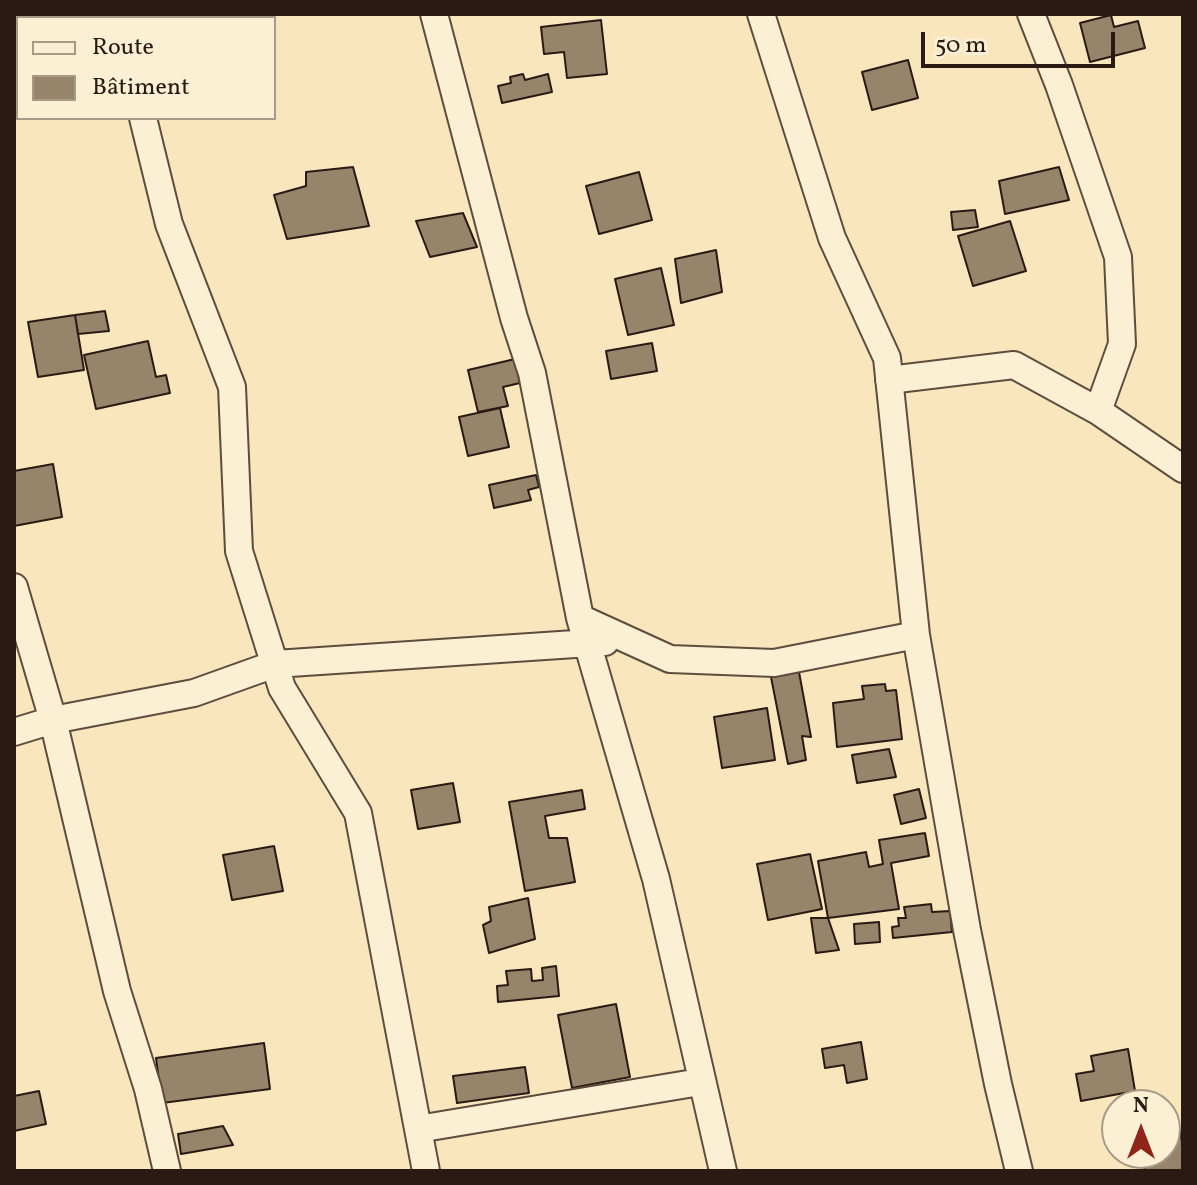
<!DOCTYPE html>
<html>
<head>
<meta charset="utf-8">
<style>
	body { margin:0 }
	#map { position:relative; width:1197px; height:1185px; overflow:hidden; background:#f9e6bd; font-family:Vollkorn,serif }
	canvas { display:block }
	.frame { position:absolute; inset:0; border:16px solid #2a1a13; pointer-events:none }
	.legend { position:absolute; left:16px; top:16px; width:260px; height:104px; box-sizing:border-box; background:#fbefd4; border:2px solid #a79a87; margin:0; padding:10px 14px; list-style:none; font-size:24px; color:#2a1a13 }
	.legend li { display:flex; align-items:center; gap:16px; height:40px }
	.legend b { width:40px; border:2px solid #a79a87 }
	.north { position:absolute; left:1101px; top:1089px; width:80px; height:80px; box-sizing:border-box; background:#fbefd4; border:2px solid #a79a87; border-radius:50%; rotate:0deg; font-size:22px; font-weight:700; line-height:32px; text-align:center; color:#2a1a13 }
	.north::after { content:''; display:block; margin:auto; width:28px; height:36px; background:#8f2418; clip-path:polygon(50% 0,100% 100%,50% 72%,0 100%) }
	.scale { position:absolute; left:921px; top:32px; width:194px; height:36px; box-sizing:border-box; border:4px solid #2a1a13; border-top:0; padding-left:10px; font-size:24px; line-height:28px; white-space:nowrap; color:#2a1a13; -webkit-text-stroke:6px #fbefd4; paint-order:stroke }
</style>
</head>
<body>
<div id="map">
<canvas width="1197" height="1185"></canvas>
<div class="frame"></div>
<ul class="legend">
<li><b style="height:10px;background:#fbefd4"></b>Route</li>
<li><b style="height:22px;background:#96846b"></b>Bâtiment</li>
</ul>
<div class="north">N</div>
<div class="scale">50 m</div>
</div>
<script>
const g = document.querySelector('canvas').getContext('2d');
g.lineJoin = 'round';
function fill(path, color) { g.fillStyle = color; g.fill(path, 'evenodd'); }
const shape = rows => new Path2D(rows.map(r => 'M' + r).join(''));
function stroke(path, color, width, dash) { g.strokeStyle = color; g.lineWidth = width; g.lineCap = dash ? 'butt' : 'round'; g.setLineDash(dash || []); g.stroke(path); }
const building = shape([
	[1111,15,1114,27,1138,21,1145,48,1090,62,1080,23,1111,15],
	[601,20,607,74,567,78,564,52,544,54,541,27,601,20],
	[908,60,918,98,872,110,862,72,908,60],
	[523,74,525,80,548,74,552,92,502,103,498,86,511,83,510,77,523,74],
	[353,167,369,226,287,239,274,195,306,186,306,172,353,167],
	[1059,167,1069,200,1005,214,999,181,1059,167],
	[639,172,652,220,599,234,586,186,639,172],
	[975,210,978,227,953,230,951,212,975,210],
	[463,213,477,247,430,257,416,221,463,213],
	[1010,221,1026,271,973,286,958,236,1010,221],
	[716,250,722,292,681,303,675,259,716,250],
	[661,268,674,325,628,335,615,279,661,268],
	[105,311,109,331,78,334,75,315,105,311],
	[75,315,84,370,38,377,28,322,75,315],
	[148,341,156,377,166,375,170,393,96,409,84,355,148,341],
	[652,343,657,371,611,379,606,351,652,343],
	[515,359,520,383,503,387,508,406,478,412,468,370,515,359],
	[500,408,509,447,468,456,459,417,500,408],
	[53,464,62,517,14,526,14,471,53,464],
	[536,475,539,487,528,490,531,500,494,508,489,485,536,475],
	[799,672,811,737,802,736,806,760,788,764,771,677,799,672],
	[885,684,886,691,896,690,902,739,837,747,833,703,864,699,862,686,885,684],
	[767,708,775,760,722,768,714,717,767,708],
	[889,749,896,777,857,783,852,755,889,749],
	[453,783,460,822,418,829,411,790,453,783],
	[919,789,926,818,901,824,894,795,919,789],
	[582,790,585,809,545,816,549,838,567,838,575,882,525,891,509,802,582,790],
	[925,833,929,856,891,863,899,909,828,918,818,861,866,852,869,867,883,864,879,840,925,833],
	[274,846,283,891,232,900,223,855,274,846],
	[810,854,822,909,768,920,757,864,810,854],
	[528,898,535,939,489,953,483,925,491,921,489,907,528,898],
	[931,904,932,912,950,911,952,932,893,938,892,927,899,926,898,918,906,918,904,907,931,904],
	[811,918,828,918,839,950,816,953,811,918],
	[879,922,880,942,855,944,854,924,879,922],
	[556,966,559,996,498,1002,497,986,508,985,506,971,531,969,532,981,543,980,542,968,556,966],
	[616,1004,630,1077,572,1088,558,1015,616,1004],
	[861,1042,867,1079,847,1083,844,1065,825,1068,822,1049,861,1042],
	[264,1043,270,1089,162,1103,156,1058,264,1043],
	[1128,1049,1135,1091,1081,1101,1076,1074,1094,1071,1091,1056,1128,1049],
	[525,1067,529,1093,457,1103,453,1076,525,1067],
	[39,1091,46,1124,14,1131,14,1096,39,1091],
	[223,1126,233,1145,181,1154,178,1134,223,1126],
	[1179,1127,1183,1146,1183,1171,1145,1171,1141,1153,1165,1153,1165,1130,1179,1127]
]);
fill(building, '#96846b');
stroke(building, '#2a1a13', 2);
const minor = shape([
	[119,14,120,18],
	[434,14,514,318,532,373,580,618,656,879,723,1171],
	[1031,14,1059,85,1118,257,1122,344,1098,411],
	[143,118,169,224,232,387,239,551,282,688,358,813,426,1171],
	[889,380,1014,365,1098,411,1183,469],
	[14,587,53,720,117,991,148,1089,167,1171],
	[580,618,670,659,774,663,916,635,887,358,832,238,761,14],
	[916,635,967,930,998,1084,1019,1171],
	[14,732,53,720,194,693,275,664,605,642],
	[418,1129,700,1082]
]);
stroke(minor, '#5e4d3e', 30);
stroke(minor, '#fbefd4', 26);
</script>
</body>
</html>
